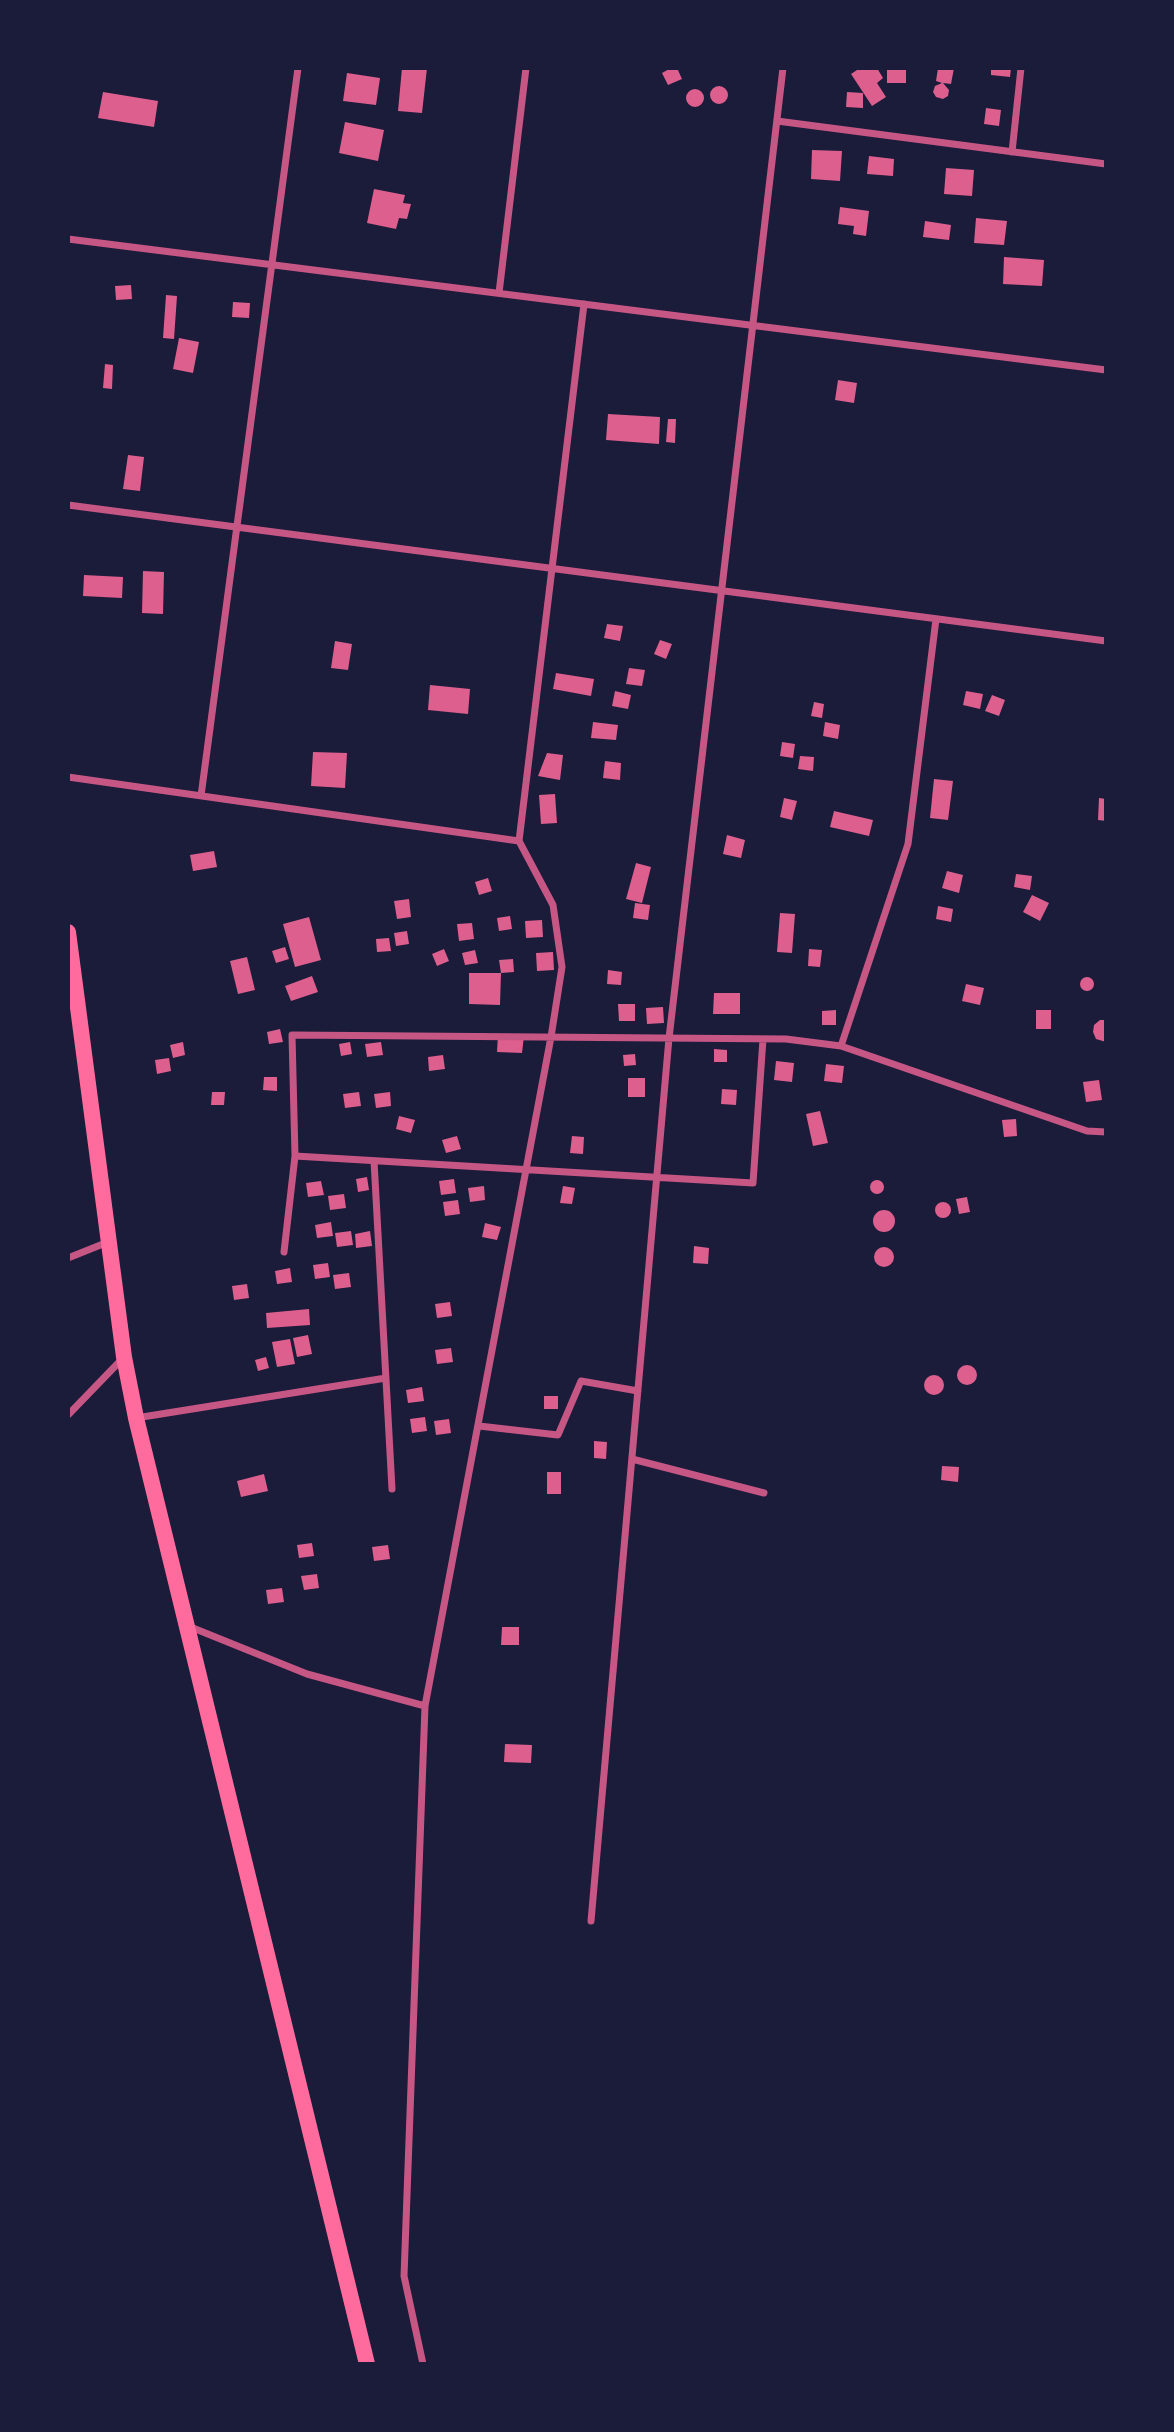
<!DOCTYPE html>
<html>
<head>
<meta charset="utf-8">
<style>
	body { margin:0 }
	#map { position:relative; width:1174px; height:2432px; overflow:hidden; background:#1b1b3a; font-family:Mulish,sans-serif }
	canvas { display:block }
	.frame { position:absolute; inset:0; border:70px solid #1b1b3a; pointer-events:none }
</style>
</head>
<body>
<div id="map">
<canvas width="1174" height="2432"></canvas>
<div class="frame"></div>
</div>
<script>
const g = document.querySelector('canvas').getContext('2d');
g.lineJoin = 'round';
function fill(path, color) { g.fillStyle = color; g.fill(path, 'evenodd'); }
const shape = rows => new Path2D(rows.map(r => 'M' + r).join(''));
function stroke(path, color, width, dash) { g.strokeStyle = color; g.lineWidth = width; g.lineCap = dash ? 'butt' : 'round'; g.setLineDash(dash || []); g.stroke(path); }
fill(shape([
	[402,68,427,68,422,113,398,111],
	[671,68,677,68,682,79,668,85,662,73],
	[860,68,877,68,883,78,877,83,886,97,872,106,851,74],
	[887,68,906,68,906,83,887,83],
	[938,68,954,68,951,84,943,83,949,90,948,96,943,99,936,97,933,92,935,86,942,83,936,81],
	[991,68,1011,68,1010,77,991,75],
	[347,73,380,78,376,105,343,101],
	'710 95a9 9 0 1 1 18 0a9 9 0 1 1-18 0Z',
	'686 98a9 9 0 1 1 18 0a9 9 0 1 1-18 0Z',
	[103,92,158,101,154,127,98,118],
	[847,92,863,93,863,108,846,107],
	[986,108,1001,110,999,126,984,124],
	[345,122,384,130,378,161,339,153],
	[812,150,842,151,840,181,811,179],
	[869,156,894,159,893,176,867,174],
	[946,168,974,170,972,196,944,194],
	[374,189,405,195,403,203,411,204,407,219,399,218,396,229,367,223],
	[840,207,869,211,866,236,853,234,854,226,838,224],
	[976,218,1007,221,1004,245,974,243],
	[925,221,951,225,949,240,923,237],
	[1004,257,1044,260,1042,286,1003,284],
	[131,285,132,299,116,300,115,286],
	[166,295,177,296,174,339,163,338],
	[233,302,250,303,249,318,232,317],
	[179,338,199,342,193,373,173,369],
	[105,364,113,365,112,389,103,388],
	[838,380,857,383,854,403,835,400],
	[608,414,660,417,659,444,606,440],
	[668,419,676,419,675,443,666,442],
	[128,455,144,457,140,491,123,489],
	[143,571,164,572,163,614,142,613],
	[84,575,123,577,122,598,83,596],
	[607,624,623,626,620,641,604,638],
	[660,640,672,644,666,659,654,654],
	[335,641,352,644,348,670,331,668],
	[629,668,645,670,642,686,626,684],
	[556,673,594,679,591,696,553,689],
	[430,685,470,689,468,714,428,710],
	[615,691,631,695,628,709,612,706],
	[966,691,983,694,980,709,963,705],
	[992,695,1005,700,999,716,985,711],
	[814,702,824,704,822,718,811,716],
	[593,722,618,725,616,740,591,738],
	[825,722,840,725,838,739,823,736],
	[782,742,795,744,793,758,780,756],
	[313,752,347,753,345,788,311,786],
	[547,753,563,755,560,780,538,776],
	[800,756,814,757,813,771,798,769],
	[605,761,621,763,620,780,603,778],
	[934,779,953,781,948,820,930,818],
	[555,794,557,823,541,824,539,795],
	[784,798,797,801,792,820,780,817],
	[1099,798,1106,799,1106,821,1098,820],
	[834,811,873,820,869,836,830,827],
	[727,835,745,840,741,858,723,854],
	[214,851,217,867,193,871,190,855],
	[636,863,651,867,642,903,626,899],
	[947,871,963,875,959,893,942,888],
	[1016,874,1032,876,1030,890,1014,887],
	[488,878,492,891,479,895,475,882],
	[1032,895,1049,903,1040,921,1023,912],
	[409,899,411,917,397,919,394,901],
	[635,903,650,905,648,920,633,918],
	[938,906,953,909,951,922,936,919],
	[780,913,795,914,792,953,777,952],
	[510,916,512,929,499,931,497,918],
	[309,917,321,960,295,967,283,924],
	[542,920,543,937,526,938,525,921],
	[472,923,474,939,459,941,457,924],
	[407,931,409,944,396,946,394,933],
	[389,938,391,951,377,952,376,939],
	[285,947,289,959,276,963,272,951],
	[444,949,449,961,437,966,432,954],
	[809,949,822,950,820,967,808,966],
	[475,950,478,963,465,965,462,953],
	[553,952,554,970,537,971,536,953],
	[247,957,255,990,238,994,230,961],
	[513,959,514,972,501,973,499,960],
	[608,970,622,972,621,985,607,984],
	[469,973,501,973,500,1005,469,1004],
	[312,976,318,992,291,1001,285,986],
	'1080 984a7 7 0 1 1 14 0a7 7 0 1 1-14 0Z',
	[966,984,984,988,980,1005,962,1001],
	[714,993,740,993,740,1014,713,1014],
	[618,1004,635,1004,635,1021,619,1021],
	[663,1007,664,1023,647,1024,646,1008],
	[836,1010,836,1025,822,1025,822,1011],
	[1036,1010,1051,1010,1051,1029,1036,1029],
	[1100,1020,1106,1020,1106,1042,1096,1039,1093,1032,1094,1025],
	[280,1029,283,1042,269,1044,267,1032],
	[498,1034,524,1036,522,1053,497,1052],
	[183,1042,185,1055,173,1058,170,1045],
	[350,1042,352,1054,341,1056,339,1044],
	[381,1042,383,1055,367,1057,365,1044],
	[714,1049,727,1050,727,1062,714,1062],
	[635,1054,636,1065,624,1066,623,1055],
	[443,1055,445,1069,429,1071,428,1057],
	[169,1058,171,1071,157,1074,155,1060],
	[776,1061,794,1063,792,1082,774,1080],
	[826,1064,844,1066,842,1083,824,1081],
	[264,1077,277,1077,277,1091,263,1090],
	[628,1078,645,1078,645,1097,628,1097],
	[1099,1080,1102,1100,1086,1102,1083,1082],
	[722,1089,737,1090,736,1105,721,1104],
	[212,1092,225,1092,224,1105,211,1105],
	[359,1092,361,1106,345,1108,343,1094],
	[390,1092,391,1106,376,1108,374,1094],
	[820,1111,828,1143,813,1146,806,1114],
	[399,1116,415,1120,411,1133,396,1129],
	[1016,1119,1017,1136,1004,1137,1002,1120],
	[457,1136,461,1149,446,1153,442,1140],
	[572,1136,584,1137,583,1154,570,1153],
	[367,1177,369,1190,358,1192,356,1179],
	[454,1179,456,1193,441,1195,439,1181],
	'870 1187a7 7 0 1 1 14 0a7 7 0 1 1-14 0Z',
	[321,1181,324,1195,308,1197,306,1183],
	[484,1186,485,1200,470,1202,468,1188],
	[563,1186,575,1188,572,1204,560,1203],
	[344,1194,346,1208,330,1210,328,1196],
	[967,1197,970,1212,959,1214,956,1199],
	[458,1200,460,1214,445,1216,443,1202],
	'935 1210a8 8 0 1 1 16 0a8 8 0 1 1-16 0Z',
	'873 1221a11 11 0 1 1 22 0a11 11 0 1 1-22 0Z',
	[331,1222,333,1236,317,1238,315,1225],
	[485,1223,501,1227,497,1240,482,1237],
	[351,1231,353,1245,337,1247,335,1233],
	[370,1231,372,1246,356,1248,355,1234],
	[694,1246,709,1248,708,1264,693,1263],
	'874 1257a10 10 0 1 1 20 0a10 10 0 1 1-20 0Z',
	[328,1263,330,1277,315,1279,313,1265],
	[290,1268,292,1282,277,1284,275,1271],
	[349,1273,351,1287,335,1289,333,1275],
	[247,1284,249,1298,234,1300,232,1286],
	[450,1302,452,1316,437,1318,435,1304],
	[309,1309,310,1325,267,1328,266,1313],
	[308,1335,312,1354,297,1357,293,1338],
	[290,1339,295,1364,277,1367,272,1342],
	[451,1348,453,1362,437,1364,435,1350],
	[266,1357,269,1368,258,1371,255,1360],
	'957 1375a10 10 0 1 1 20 0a10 10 0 1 1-20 0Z',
	'924 1385a10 10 0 1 1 20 0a10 10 0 1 1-20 0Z',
	[422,1387,424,1401,408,1403,406,1390],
	[544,1396,558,1396,558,1409,544,1409],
	[425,1417,427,1431,412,1433,410,1419],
	[449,1419,451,1433,436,1435,434,1421],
	[594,1441,607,1442,606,1459,594,1458],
	[942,1466,959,1467,958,1482,941,1480],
	[547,1472,561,1472,561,1494,547,1494],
	[264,1474,268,1491,241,1497,237,1481],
	[312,1543,314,1556,299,1558,297,1545],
	[388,1545,390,1559,374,1561,372,1547],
	[317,1574,319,1588,304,1590,301,1576],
	[282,1588,284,1602,268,1604,266,1590],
	[502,1627,519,1627,519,1645,501,1645],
	[505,1744,532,1745,531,1763,504,1762]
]), '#dd5f8e');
stroke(shape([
	[777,121,1106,164],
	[1012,152,1021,68],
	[68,239,1106,370],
	[499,293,526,68],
	[68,505,1106,641],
	[68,777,519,841],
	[201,796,298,68],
	[841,1046,908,844,936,619],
	[295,1156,753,1183,763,1039],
	[374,1161,392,1489],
	[284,1252,295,1156,292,1035,786,1039,841,1046,1087,1131,1106,1132],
	[68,1258,108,1242],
	[68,1415,124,1357],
	[136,1418,386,1378],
	[479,1426,558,1435,581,1381,638,1391],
	[632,1459,764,1493],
	[188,1626,307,1674,425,1706],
	[591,1921,669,1038,783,68],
	[423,2364,404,2276,425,1706,551,1037,562,967,553,905,519,841,584,304]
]), '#c65784', 7);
stroke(shape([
	[68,932,124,1357,136,1418,367,2364]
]), '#ff6b9d', 16);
</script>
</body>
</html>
